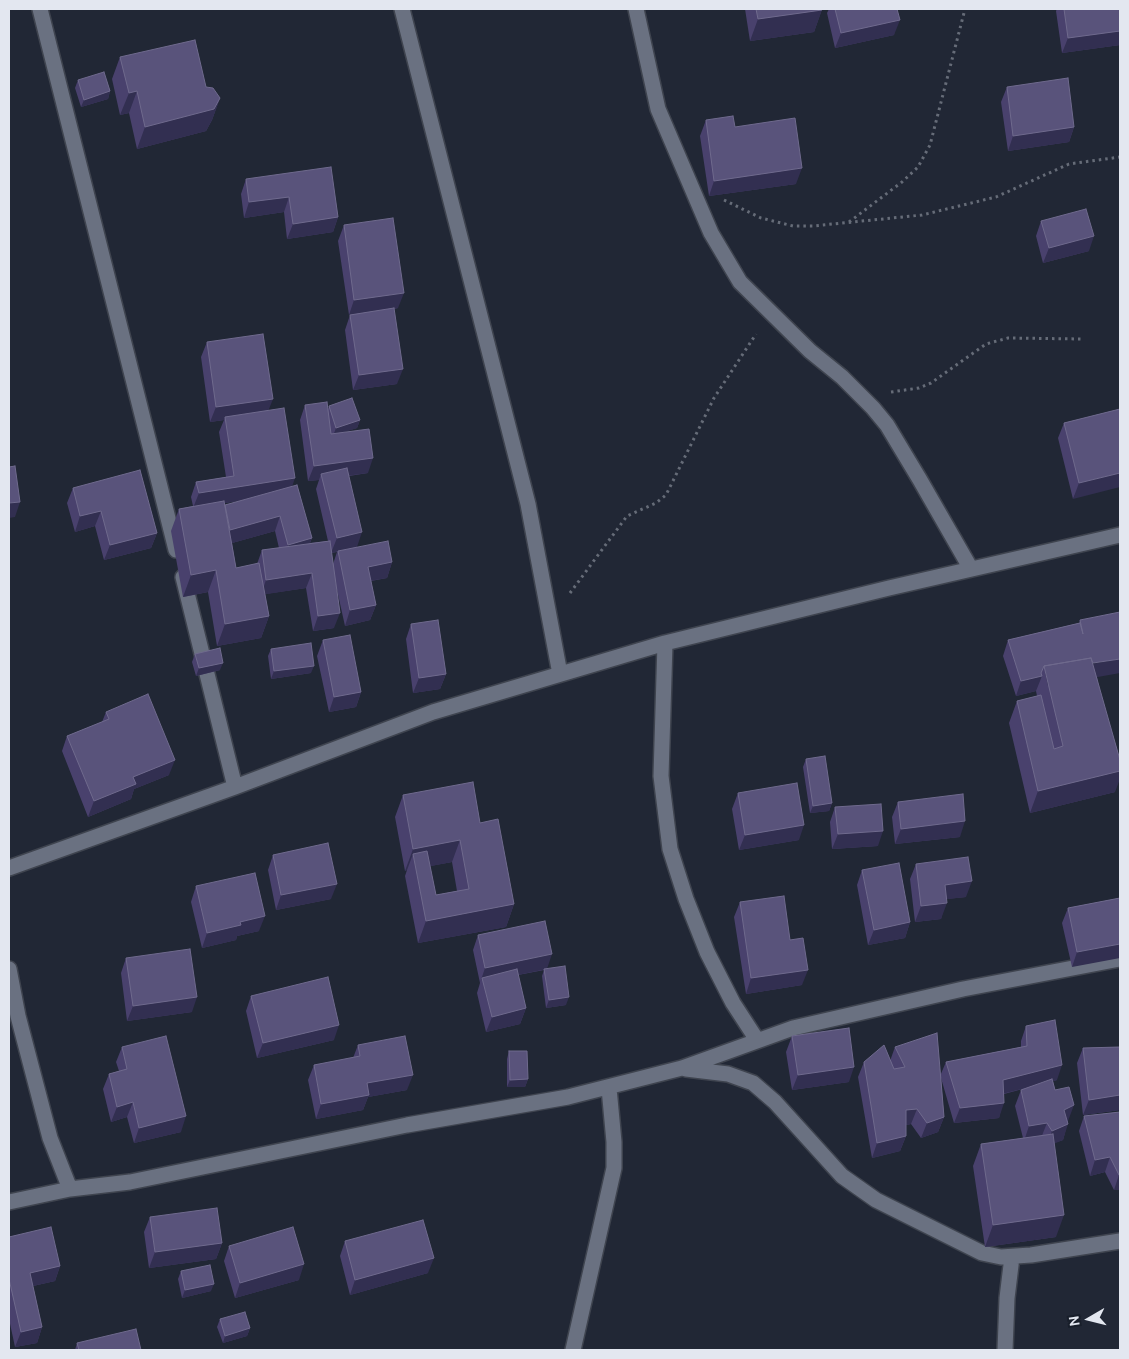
<!DOCTYPE html>
<html>
<head>
<meta charset="utf-8">
<style>
	body { margin:0 }
	#map { position:relative; width:1129px; height:1359px; overflow:hidden; background:#212735; font-family:Ubuntu,sans-serif }
	canvas { display:block }
	.frame { position:absolute; inset:0; border:10px solid #e3e7f0; pointer-events:none }
	.north { position:absolute; left:1064px; top:1294px; width:50px; height:50px; -webkit-text-stroke:4px #181e2a; paint-order:stroke; rotate:262deg; font-size:14px; font-weight:700; line-height:20px; text-align:center; color:#e3e7f0 }
	.north::after { content:''; display:block; margin:auto; width:18px; height:22px; background:#e3e7f0; clip-path:polygon(50% 0,100% 100%,50% 72%,0 100%) }
</style>
</head>
<body>
<div id="map">
<canvas width="1129" height="1359"></canvas>
<div class="frame"></div>
<div class="north">N</div>
</div>
<script>
const g = document.querySelector('canvas').getContext('2d');
g.lineJoin = 'round';
const shape = rows => new Path2D(rows.map(r => 'M' + r).join(''));
function stroke(path, color, width, dash) { g.strokeStyle = color; g.lineWidth = width; g.lineCap = dash ? 'butt' : 'round'; g.setLineDash(dash || []); g.stroke(path); }
function fill(path, color) { g.fillStyle = color; g.fill(path, 'evenodd'); }
const minor = shape([
	[40,9,176,550],
	[402,9,528,504,560,674],
	[636,9,658,109,711,233,740,282,810,351,842,377,873,408,887,425,920,480,971,569],
	[183,577,235,787],
	[665,643,661,776,670,849,686,899,707,952,733,1003,757,1040],
	[9,868,235,787,433,712,665,643,889,588,1120,535],
	[9,969,18,1016,50,1138,70,1189],
	[686,1069,728,1074,753,1083,775,1102,842,1176,876,1200,982,1253,1001,1257,1031,1255,1120,1241],
	[9,1202,70,1189,130,1182,407,1125,568,1097,682,1068,793,1028,963,989,1120,959],
	[573,1350,614,1168,614,1142,609,1088],
	[1005,1350,1007,1298,1012,1257]
]);
stroke(minor, '#3f444f', 18);
stroke(shape([
	[724,200,761,218,793,226,813,226,922,215,996,197,1069,164,1120,157],
	[849,222,902,182,918,167,930,145,965,9],
	[891,392,919,388,931,383,986,344,1008,338,1081,339],
	[570,593,627,516,656,503,666,495,714,398,756,334]
]), '#666c78', 3, [2.5, 4]);
stroke(minor, '#6a7181', 15);
fill(shape([
	[745,9,822,9,814,32,750,41],
	[829,9,897,9,894,35,835,48,827,13],
	[1057,9,1120,9,1120,45,1062,53,1056,11],
	[120,57,206,87,220,98,212,120,206,131,137,149,129,113,120,115,112,79],
	[78,80,110,91,108,99,81,107,75,88],
	[1007,87,1074,127,1069,142,1008,151,1001,102],
	[706,120,735,127,796,184,709,196,700,136],
	[246,179,338,217,333,232,287,239,284,212,244,218,241,194],
	[1041,221,1089,251,1043,263,1036,236],
	[344,225,398,308,394,309,397,384,353,390,345,330,350,315,349,315,338,241],
	[207,342,268,410,292,487,312,538,310,543,328,541,316,489,319,480,308,481,300,420,305,405,328,409,329,406,360,420,357,428,343,432,368,473,349,476,357,547,392,562,387,578,371,581,376,605,370,620,345,626,335,581,334,628,313,631,306,588,265,594,269,616,261,638,217,646,208,592,183,597,171,531,179,509,193,506,191,497,196,482,226,477,219,432,224,420,210,422,201,357],
	[243,500,225,505,225,503],
	[275,531,279,548,262,550,257,564,236,568,232,543],
	[337,552,333,564,331,553],
	[1120,409,1073,499,1058,438,1064,423],
	[73,488,157,533,151,548,104,560,95,526,75,532,67,503],
	[1080,620,1097,677,1115,792,1030,813,1009,723,1017,701,1037,696,1036,691,1016,696,1003,656,1008,640,1079,623],
	[411,624,446,674,440,689,413,693,406,639],
	[323,640,361,692,356,707,329,712,317,656],
	[271,649,311,673,271,679,268,656],
	[195,654,220,670,196,676,192,662],
	[106,712,169,775,134,789,131,799,88,817,62,751,67,736,102,722],
	[806,759,832,803,829,811,810,813,803,767],
	[738,793,799,840,739,850,732,809],
	[403,795,480,823,514,904,506,927,418,943,405,876,407,870,405,871,395,817],
	[452,862,457,891,436,895,430,866],
	[898,802,960,837,895,844,892,817],
	[835,807,878,846,832,849,830,822],
	[273,855,331,899,276,910,268,870],
	[916,864,966,897,946,899,941,919,915,922,910,879],
	[862,870,910,922,905,938,868,945,857,885],
	[196,886,259,931,237,936,236,940,202,948,191,902],
	[1120,898,1072,967,1062,923,1068,908],
	[740,902,790,940,802,985,746,994,734,917],
	[478,935,547,968,566,1005,546,1008,542,976,544,970,518,975,526,1008,520,1024,486,1032,477,993,480,983,473,950],
	[126,958,192,1012,127,1021,121,973],
	[251,996,334,1040,257,1058,246,1011],
	[1026,1026,1057,1080,1053,1081,1055,1090,1068,1121,1063,1140,1054,1143,1056,1237,985,1247,973,1166,981,1144,1023,1138,1015,1106,1021,1090,1030,1087,1004,1094,999,1118,954,1123,941,1078,944,1117,938,1132,921,1138,911,1124,906,1125,906,1136,900,1151,872,1158,858,1077,864,1062,890,1061,895,1047,940,1076,946,1062,1021,1047,1021,1041],
	[792,1036,849,1082,792,1090,786,1052],
	[358,1045,407,1090,368,1097,363,1110,316,1119,308,1080,314,1065,353,1058],
	[122,1047,181,1132,134,1143,127,1117,111,1122,103,1089,109,1074,119,1071,116,1062],
	[1120,1047,1120,1110,1083,1115,1077,1063,1083,1048],
	[509,1051,528,1079,525,1087,507,1087,507,1059],
	[1120,1112,1120,1190,1114,1190,1105,1172,1090,1176,1079,1131,1084,1116],
	[150,1217,222,1243,216,1259,149,1268,144,1232],
	[9,1237,60,1266,55,1281,33,1286,42,1327,37,1343,15,1347,9,1319],
	[345,1241,428,1273,350,1295,340,1256],
	[229,1246,299,1280,235,1298,224,1261],
	[181,1271,211,1291,182,1298,178,1279],
	[220,1319,250,1328,247,1336,223,1343,217,1327],
	[77,1343,141,1350,75,1350]
]), '#49416d');
fill(shape([
	[822,10,814,32,750,41,758,19],
	[900,20,894,35,835,48,841,33],
	[1120,31,1120,45,1062,53,1068,38],
	[110,91,108,99,81,107,84,100],
	[137,91,129,113,120,115,129,93],
	[220,98,212,120,206,131,137,149,145,127],
	[1074,127,1069,142,1008,151,1013,136],
	[802,168,796,184,709,196,714,181],
	[289,197,284,212,244,218,249,202],
	[338,217,333,232,287,239,293,224],
	[1094,236,1089,251,1043,263,1049,248],
	[404,293,398,308,349,315,354,300],
	[403,369,397,384,353,390,359,375],
	[273,399,267,414,225,417,224,420,210,422,216,407],
	[360,420,357,428,333,436,336,428],
	[373,458,368,473,323,479,321,474,319,480,308,481,314,466],
	[1120,473,1120,487,1073,499,1079,483],
	[295,478,290,493,193,508,199,493],
	[20,502,15,517,9,518,9,503],
	[101,511,95,526,75,532,80,516],
	[280,516,275,531,225,545,230,530],
	[362,532,357,547,331,553,337,538],
	[157,533,151,548,104,560,110,545],
	[312,538,306,553,282,560,288,545],
	[392,562,387,578,363,582,368,567],
	[216,570,208,592,183,597,191,575],
	[312,573,306,588,261,595,266,580],
	[376,605,370,620,345,626,350,610],
	[340,613,334,628,313,631,318,616],
	[269,616,261,638,217,646,225,624],
	[1120,659,1120,673,1048,686,1045,672],
	[223,663,220,670,196,676,199,668],
	[314,666,311,673,271,679,274,671],
	[446,674,440,689,413,693,419,678],
	[1042,676,1036,691,1016,696,1021,681],
	[361,692,356,707,329,712,334,697],
	[175,760,169,775,134,789,131,799,88,817,94,801,133,777],
	[1120,771,1120,779,1115,792,1030,813,1038,791],
	[832,803,829,811,810,813,813,806],
	[965,821,960,837,895,844,901,829],
	[804,825,799,840,739,850,745,835],
	[883,831,878,846,832,849,838,834],
	[460,840,452,862,416,869,413,854,407,870,405,871,413,849],
	[972,881,966,897,939,900,945,885],
	[337,884,331,899,276,910,281,895],
	[947,903,941,919,915,922,921,906],
	[514,904,506,927,418,943,426,921],
	[265,916,259,931,237,936,236,940,202,948,207,933,240,922],
	[910,922,905,938,868,945,874,930],
	[1120,944,1120,958,1072,967,1077,952],
	[552,954,547,969,483,982,482,978,480,983,485,968],
	[808,970,802,985,746,994,751,978],
	[197,997,192,1012,127,1021,133,1006],
	[569,997,566,1005,546,1008,549,1000],
	[526,1008,520,1024,486,1032,492,1017],
	[339,1025,334,1040,257,1058,263,1043],
	[1062,1065,1057,1080,998,1095,1003,1080],
	[854,1067,849,1082,792,1090,798,1075],
	[413,1075,407,1090,368,1097,363,1110,316,1119,321,1104,367,1083],
	[528,1079,525,1087,507,1087,510,1080],
	[1120,1095,1120,1110,1083,1115,1089,1100],
	[133,1102,127,1117,111,1122,117,1107],
	[1004,1103,999,1118,954,1123,960,1108],
	[1074,1105,1068,1121,1059,1125,1064,1110],
	[917,1109,911,1124,901,1126,906,1110],
	[186,1116,181,1132,134,1143,139,1128],
	[944,1117,938,1132,921,1138,927,1123],
	[1047,1123,1041,1138,1024,1141,1029,1126],
	[1068,1124,1063,1140,1046,1147,1052,1131],
	[906,1136,900,1151,872,1158,877,1143],
	[1110,1157,1105,1172,1090,1176,1095,1160],
	[1119,1175,1120,1175,1120,1190,1114,1190],
	[1064,1215,1056,1237,985,1247,993,1225],
	[222,1243,216,1259,149,1268,155,1252],
	[434,1258,428,1273,350,1295,355,1280],
	[304,1264,299,1280,235,1298,240,1283],
	[60,1266,55,1281,24,1288,30,1273],
	[214,1284,211,1291,182,1298,185,1290],
	[42,1327,37,1343,15,1347,21,1332],
	[250,1328,247,1336,223,1343,225,1336]
]), '#322f51');
const building = shape([
	[756,9,822,9,822,10,758,19,756,9],
	[835,9,897,9,900,20,841,33,835,9],
	[1064,9,1120,9,1120,31,1068,38,1064,9],
	[195,40,206,87,213,88,220,98,214,109,145,127,137,91,129,93,120,57,195,40],
	[104,72,110,91,84,100,78,80,104,72],
	[1068,78,1074,127,1013,136,1007,87,1068,78],
	[733,116,735,127,795,118,802,168,714,181,706,120,733,116],
	[331,167,338,217,293,224,289,197,249,202,246,179,331,167],
	[1086,209,1094,236,1049,248,1041,221,1086,209],
	[393,218,404,293,354,300,344,225,393,218],
	[394,308,403,369,359,375,350,315,394,308],
	[263,334,273,399,216,407,207,342,263,334],
	[352,398,360,420,336,428,329,406,352,398],
	[327,402,331,434,369,429,373,458,314,466,305,405,327,402],
	[284,408,295,478,199,493,196,482,234,476,225,417,284,408],
	[1120,409,1120,473,1079,483,1064,423,1120,409],
	[15,466,20,502,9,503,9,467,15,466],
	[347,468,362,532,337,538,321,474,347,468],
	[140,470,157,533,110,545,101,511,80,516,73,488,140,470],
	[297,485,312,538,288,545,280,516,230,530,225,505,297,485],
	[224,501,236,568,259,563,269,616,225,624,216,570,191,575,179,509,224,501],
	[330,541,340,613,318,616,312,573,266,580,262,550,330,541],
	[388,541,392,562,368,567,376,605,350,610,338,551,388,541],
	[1120,612,1120,659,1093,663,1091,658,1044,666,1041,673,1042,676,1021,681,1008,640,1080,623,1083,634,1080,620,1120,612],
	[438,620,446,674,419,678,411,624,438,620],
	[350,635,361,692,334,697,323,640,350,635],
	[311,643,314,666,274,671,271,649,311,643],
	[220,648,223,663,199,668,195,654,220,648],
	[1091,658,1120,760,1120,771,1038,791,1017,701,1041,695,1054,749,1063,746,1044,666,1091,658],
	[148,694,175,760,133,777,136,784,94,801,67,736,109,719,106,712,148,694],
	[825,756,832,803,813,806,806,759,825,756],
	[473,782,480,823,498,819,514,904,426,921,413,854,427,851,436,895,469,889,460,840,413,849,403,795,473,782],
	[797,783,804,825,745,835,738,793,797,783],
	[963,794,965,821,901,829,898,802,963,794],
	[881,804,883,831,838,834,835,807,881,804],
	[328,843,337,884,281,895,273,855,328,843],
	[968,857,972,881,945,885,947,903,921,906,916,864,968,857],
	[899,863,910,922,874,930,862,870,899,863],
	[255,873,265,916,240,922,241,925,207,933,196,886,255,873],
	[784,896,790,940,803,938,808,970,751,978,740,902,784,896],
	[1120,898,1120,944,1077,952,1068,908,1120,898],
	[545,921,552,954,485,968,478,935,545,921],
	[190,949,197,997,133,1006,126,958,190,949],
	[565,966,569,997,549,1000,544,969,565,966],
	[517,969,526,1008,492,1017,482,978,517,969],
	[328,977,339,1025,263,1043,251,996,328,977],
	[1055,1020,1062,1065,1003,1080,1004,1103,960,1108,946,1062,1027,1046,1026,1026,1055,1020],
	[849,1028,854,1067,798,1075,792,1036,849,1028],
	[937,1033,944,1117,927,1123,917,1109,906,1110,906,1136,877,1143,864,1062,884,1045,894,1069,905,1067,895,1047,937,1033],
	[166,1036,186,1116,139,1128,133,1102,117,1107,109,1074,127,1069,122,1047,166,1036],
	[405,1036,413,1075,367,1083,369,1095,321,1104,314,1065,360,1056,358,1045,405,1036],
	[1120,1047,1120,1095,1089,1100,1083,1048,1120,1047],
	[509,1051,527,1051,528,1079,510,1080,509,1051],
	[1052,1079,1055,1090,1069,1087,1074,1105,1064,1110,1068,1124,1052,1131,1047,1123,1029,1126,1021,1090,1052,1079],
	[1120,1112,1120,1175,1119,1175,1110,1157,1095,1160,1084,1116,1120,1112],
	[1053,1134,1064,1215,993,1225,981,1144,1053,1134],
	[217,1208,222,1243,155,1252,150,1217,217,1208],
	[423,1220,434,1258,355,1280,345,1241,423,1220],
	[51,1227,60,1266,30,1273,42,1327,21,1332,9,1279,9,1237,51,1227],
	[293,1227,304,1264,240,1283,229,1246,293,1227],
	[210,1265,214,1284,185,1290,181,1271,210,1265],
	[245,1312,250,1328,225,1336,220,1319,245,1312],
	[136,1329,141,1350,79,1350,77,1343,136,1329]
]);
fill(building, '#59537b');
stroke(building, '#6f6a8d', 1);
</script>
</body>
</html>
